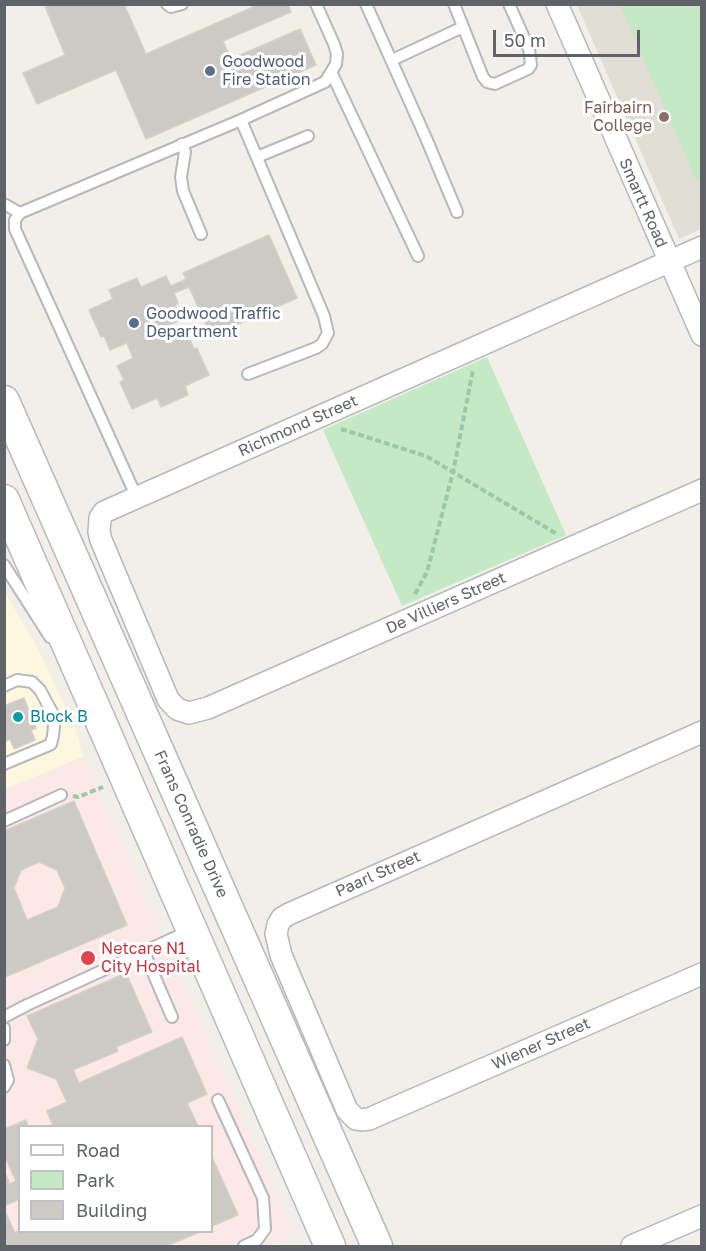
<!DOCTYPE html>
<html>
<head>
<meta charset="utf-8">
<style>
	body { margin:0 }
	#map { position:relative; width:706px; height:1251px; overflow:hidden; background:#f1efe8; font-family:"Golos Text",sans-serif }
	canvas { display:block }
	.frame { position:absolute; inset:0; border:6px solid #5f6368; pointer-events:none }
	.legend { position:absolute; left:18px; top:1125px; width:195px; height:108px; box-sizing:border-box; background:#fff; border:2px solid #bfc1c3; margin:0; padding:8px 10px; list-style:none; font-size:18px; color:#5f6368 }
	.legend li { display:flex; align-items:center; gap:12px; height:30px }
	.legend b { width:30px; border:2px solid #bfc1c3 }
	.scale { position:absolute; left:493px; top:30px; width:147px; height:27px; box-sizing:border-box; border:3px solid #5f6368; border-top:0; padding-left:8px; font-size:18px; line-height:21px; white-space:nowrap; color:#5f6368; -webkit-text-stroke:4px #fff; paint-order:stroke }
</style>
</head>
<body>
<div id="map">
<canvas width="706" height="1251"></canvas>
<div class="frame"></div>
<ul class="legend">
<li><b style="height:8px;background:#fff"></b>Road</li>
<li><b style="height:16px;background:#c5e8c5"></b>Park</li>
<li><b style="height:16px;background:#cccac5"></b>Building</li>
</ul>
<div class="scale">50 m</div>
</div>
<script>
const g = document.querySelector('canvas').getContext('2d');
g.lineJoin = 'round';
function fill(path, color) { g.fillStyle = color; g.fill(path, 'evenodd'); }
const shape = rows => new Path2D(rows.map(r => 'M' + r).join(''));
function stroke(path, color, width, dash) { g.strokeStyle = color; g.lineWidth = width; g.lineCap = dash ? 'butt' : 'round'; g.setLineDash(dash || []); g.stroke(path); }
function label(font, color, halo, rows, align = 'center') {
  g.font = font + ' "Golos Text",sans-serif'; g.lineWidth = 6; g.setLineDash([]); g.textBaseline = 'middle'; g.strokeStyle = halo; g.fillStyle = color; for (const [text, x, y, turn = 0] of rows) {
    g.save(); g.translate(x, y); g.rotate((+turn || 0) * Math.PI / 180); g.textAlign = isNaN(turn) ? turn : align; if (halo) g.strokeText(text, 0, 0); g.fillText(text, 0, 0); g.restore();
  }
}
fill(shape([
	[4,591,37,647,76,729,83,757,5,789]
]), '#fef7e0');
fill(shape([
	[577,5,701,5,701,229,679,239]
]), '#e1ded6');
fill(shape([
	[83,757,293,1234,266,1246,5,1246,5,789],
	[20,1126,212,1126,212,1232,20,1232]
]), '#fce8e6');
fill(shape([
	[620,5,701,5,701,180,697,182],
	[487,357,566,535,402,606,323,430]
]), '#c5e8c5');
const building = shape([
	[44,4,124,4,146,54,253,7,252,4,288,4,291,12,223,41,231,59,300,29,316,65,146,139,116,70,37,104,23,73,65,55,44,4],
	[269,235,297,298,211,336,189,287,174,293,178,303,175,305,181,320,164,327,171,342,188,335,194,349,197,348,209,375,185,386,188,395,161,407,157,398,132,409,120,382,124,380,117,366,133,358,127,343,110,350,104,336,101,337,89,310,113,299,109,290,137,278,141,287,166,276,171,286,186,279,183,273,269,235],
	[24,698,36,728,31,730,35,740,14,749,10,739,4,742,4,706,24,698],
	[74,801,127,925,5,977,4,831,74,801],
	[39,862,57,870,65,888,58,907,27,920,14,888,21,870,39,862],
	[126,973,152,1032,116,1047,118,1051,73,1070,79,1083,182,1037,207,1094,187,1103,198,1126,53,1126,47,1111,67,1102,56,1079,27,1068,38,1039,27,1016,126,973],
	[26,1120,28,1126,20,1126,20,1199,4,1206,4,1171,10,1184,16,1181,4,1155,4,1129,26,1120],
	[212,1157,238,1215,212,1226,212,1157],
	[4,1209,15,1233,20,1230,200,1232,166,1246,4,1246,4,1209]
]);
fill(building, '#cccac5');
stroke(building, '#d6d1c6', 1.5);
const service = shape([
	[167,4,171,7,182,4],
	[366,4,426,138,457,212],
	[454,4,483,77,487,82,495,84,528,69,531,65,529,49,509,4],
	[392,60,463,27],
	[332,74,418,256],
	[241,120,324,316,328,333,322,344,316,348,248,374],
	[182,144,185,152,181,177,183,191,201,234],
	[257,157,308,136],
	[4,204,20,213],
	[137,498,15,229,15,220,20,213,241,120,325,82,336,64,337,54,334,44,316,4],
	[4,565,50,637],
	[4,686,17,680,32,682,40,690,53,714,54,726,53,736,51,744,47,746,4,764],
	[4,821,61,795],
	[144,952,172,1017],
	[4,1017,27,1005,189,931],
	[4,1028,4,1040],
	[4,1065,8,1080,4,1087],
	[218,1100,263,1198,265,1229,257,1240,244,1246]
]);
const minor = shape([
	[557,4,702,335],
	[702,247,104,512,100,518,99,532,101,540,168,699,177,709,189,713,208,708,702,490],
	[702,732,289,914,282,918,278,925,276,934,281,955,347,1110,356,1119,361,1120,369,1119,702,974],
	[632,1246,702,1216]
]);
const secondary = shape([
	[4,401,377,1246],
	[4,500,330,1246]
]);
stroke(service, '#b5b8bc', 14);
stroke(minor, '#b5b8bc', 24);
stroke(secondary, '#b6babf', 33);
stroke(shape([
	[341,429,426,456,557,534],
	[415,594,427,572,453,472,473,370],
	[73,796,78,797,103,787]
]), '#9cc7a9', 4, [6, 3]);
stroke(service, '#fff', 10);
stroke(minor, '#fff', 21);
stroke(secondary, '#fff', 30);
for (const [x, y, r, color] of [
	[210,71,6,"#5c6f8a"],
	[664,117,6,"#8d6e63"],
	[134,323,6,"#5c6f8a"],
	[18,717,6,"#0f9aa8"],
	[88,958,8,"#e0444e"]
]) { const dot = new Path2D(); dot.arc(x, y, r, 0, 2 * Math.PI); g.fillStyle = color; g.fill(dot); stroke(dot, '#fff', 2); }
label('16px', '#4e5e75', '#fff', [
	["Goodwood",222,62],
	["Fire Station",222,80],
	["Goodwood Traffic",146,314],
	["Department",146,332]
], 'left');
label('16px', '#785e54', '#fff', [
	["Fairbairn",652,108],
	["College",652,126]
], 'right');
label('16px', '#5f6368', '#fff', [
	["Smartt Road",643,203,66],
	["Richmond Street",298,426,-24],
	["De Villiers Street",446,603,-24],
	["Frans Conradie Drive",191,824,66],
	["Paarl Street",378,874,-24],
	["Wiener Street",541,1044,-24]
]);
label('16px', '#0d838f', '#fff', [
	["Block B",30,717]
], 'left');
label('16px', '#be3a42', '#fff', [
	["Netcare N1",101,949],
	["City Hospital",101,967]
], 'left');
</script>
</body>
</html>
